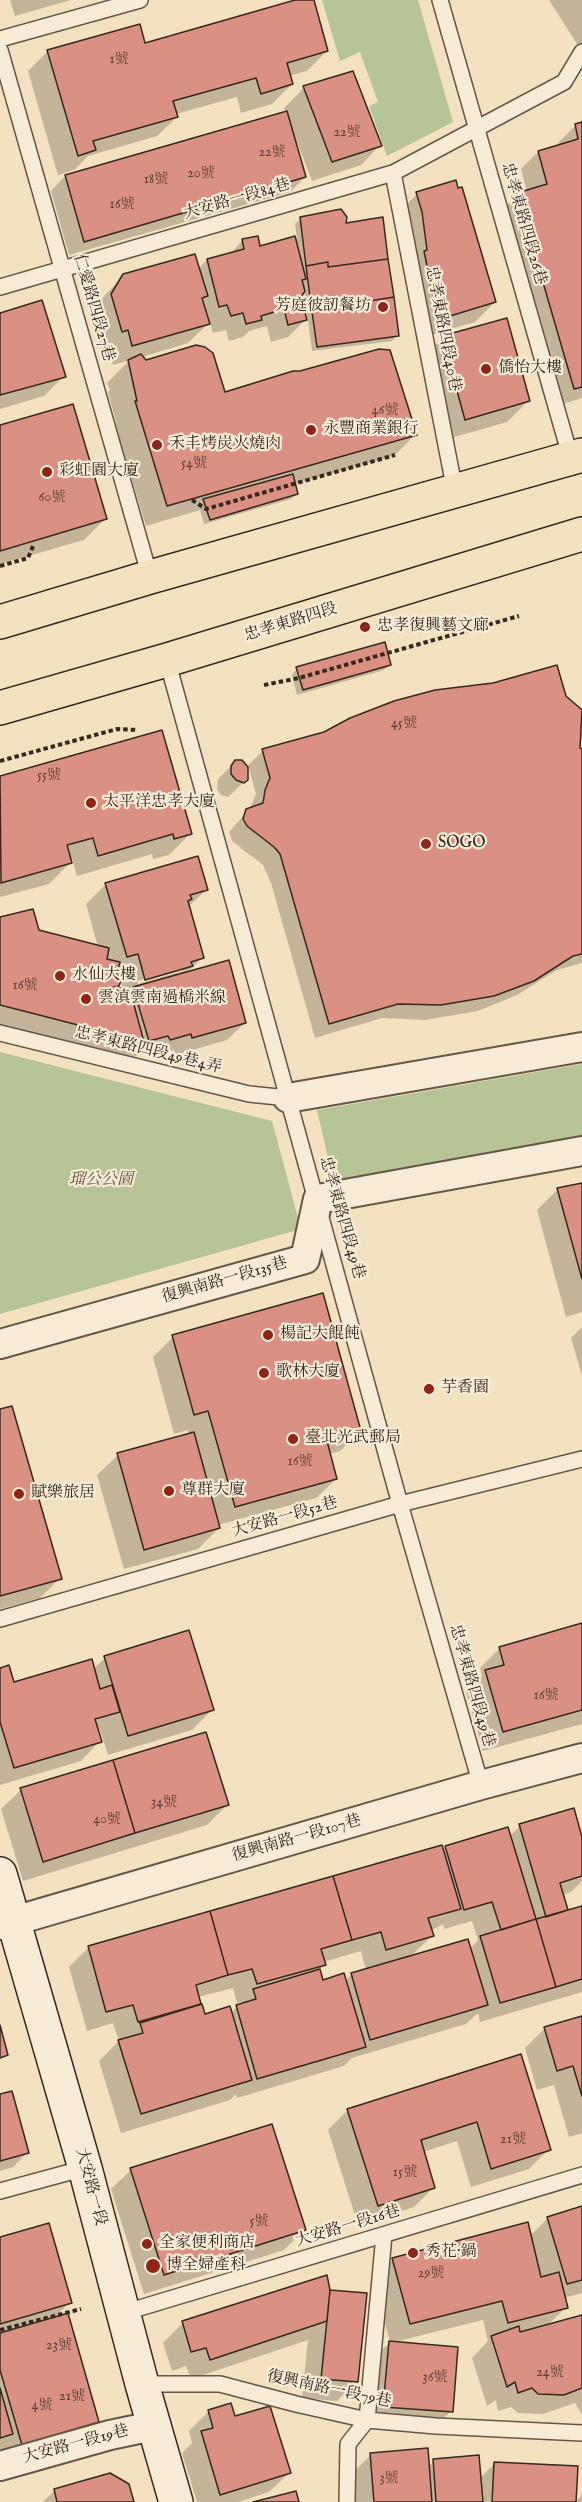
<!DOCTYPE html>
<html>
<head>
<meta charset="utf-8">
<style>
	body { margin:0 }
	canvas { display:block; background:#f4e1c0 }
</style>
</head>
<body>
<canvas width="582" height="2502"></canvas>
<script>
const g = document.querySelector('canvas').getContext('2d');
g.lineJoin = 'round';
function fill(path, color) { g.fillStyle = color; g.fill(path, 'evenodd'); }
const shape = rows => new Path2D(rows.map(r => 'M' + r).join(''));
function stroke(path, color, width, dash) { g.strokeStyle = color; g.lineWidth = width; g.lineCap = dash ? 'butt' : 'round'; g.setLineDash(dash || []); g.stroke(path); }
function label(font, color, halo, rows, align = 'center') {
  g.font = font + ' "IM FELL English","Noto Serif TC",serif'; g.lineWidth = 4.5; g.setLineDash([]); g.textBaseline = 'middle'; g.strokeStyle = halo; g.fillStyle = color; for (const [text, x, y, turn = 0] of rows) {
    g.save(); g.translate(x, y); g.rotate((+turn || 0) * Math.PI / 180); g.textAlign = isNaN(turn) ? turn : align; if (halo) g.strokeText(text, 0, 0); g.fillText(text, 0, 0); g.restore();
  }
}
fill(shape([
	[322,0,418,0,453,122,387,156,369,106,378,102,360,52,340,61],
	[0,1052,272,1121,301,1229,0,1314],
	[582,1064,582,1138,334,1183,317,1110]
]), '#b6c496');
fill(shape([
	[10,0,71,0,15,16],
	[300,0,312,0,327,51,307,71,289,76,292,84,272,104,241,113,237,97,176,114,177,117,157,136,88,156,74,170,58,175,28,71,48,51,144,45],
	[549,0,582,0,582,48,579,47],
	[353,73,380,145,361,165,312,181,297,142,295,143,305,177,290,192,69,255,51,191,65,176,286,113,284,108,304,88],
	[582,124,582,398,556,406,500,212,517,195,527,192,521,169,538,152,559,146,558,143,575,126],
	[417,194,495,302,475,322,421,338,397,214],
	[341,211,344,212,344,225,397,335,392,341,312,351,304,290,300,296,306,319,288,337,271,342,267,326,249,331,243,337,229,341,226,330,213,333,210,322,188,343,142,357,146,361,224,393,389,351,415,435,394,456,294,484,297,494,291,499,204,524,200,510,146,526,115,424,116,422,108,392,110,390,107,383,130,360,113,365,108,349,102,351,92,315,104,296,124,276,198,269,207,260,229,255,242,241,259,248,297,238,295,224,300,219],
	[0,314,64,376,44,396,0,409],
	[443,338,528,401,507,422,444,440,422,359],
	[0,427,105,519,84,540,0,564],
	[390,664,384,670,297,695,292,674,297,669],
	[565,697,576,704,582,714,582,740,578,749,582,751,582,963,557,970,517,995,478,1011,425,1020,382,1018,315,1038,271,883,263,865,232,841,229,832,250,808,256,794,248,765,263,751],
	[161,732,190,834,169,855,153,859,152,854,77,876,72,858,69,859,70,863,49,884,0,897,0,778],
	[233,764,246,780,228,797,221,795,217,789,218,779],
	[106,884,206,890,188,907,202,958,187,973,245,1023,227,1040,175,1055,174,1050,152,1056,151,1052,132,1057,130,1054,122,1062,0,1031,0,919,98,947,86,904],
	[182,968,182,971,138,984,137,981],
	[120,979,123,990,115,988],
	[582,1185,582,1312,566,1317,537,1210,558,1189],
	[582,1327,582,1376,571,1338],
	[173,1337,360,1431,340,1451,329,1454,336,1479,316,1498,218,1525,219,1528,198,1549,124,1569,97,1475,118,1455,189,1435,188,1430,174,1434,153,1357],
	[0,1411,60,1578,40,1598,0,1609],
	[582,1625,582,1724,483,1751,466,1691,482,1675,480,1668,500,1648],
	[105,1658,212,1710,192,1730,108,1755,100,1730,97,1731,100,1741,81,1761,0,1785,0,1669,13,1684,93,1669],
	[21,1790,227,1805,207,1825,23,1881,1,1809],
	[520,1826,582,1843,582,1881,571,1892,562,1895,567,1912,582,1908,582,1992,480,2022,478,2013,466,2024,352,2058,344,2066,237,2098,236,2094,230,2100,121,2133,99,2061,119,2041,113,2023,87,2031,69,1967,89,1947,442,1850,446,1847,510,1836],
	[472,1921,478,1940,470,1949,410,1957,432,1936,431,1931,443,1924,444,1929],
	[361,1951,366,1970,351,1975,345,1981,322,1982,319,1970,324,1965,323,1962],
	[233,1988,237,2003,242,2002,238,2006,230,2013,204,2015,198,1997],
	[582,2018,582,2133,569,2137,554,2085,537,2090,525,2048,545,2028],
	[520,2056,549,2149,529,2169,471,2187,457,2141,423,2152,434,2187,414,2207,358,2225,328,2130,348,2110],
	[0,2096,28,2152,13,2167,0,2171],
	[131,2170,304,2230,284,2250,144,2294,111,2189],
	[582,2208,582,2293,564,2298,566,2307,547,2326,582,2317,582,2415,575,2403,543,2414,518,2413,511,2407,498,2411,496,2400,487,2406,472,2358,488,2341,483,2320,394,2342,451,2411,431,2431,364,2426,370,2362,390,2342,373,2279,393,2259,530,2236,548,2218],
	[0,2239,70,2302,53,2319,97,2422,78,2441,0,2456],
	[328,2291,357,2381,337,2401,302,2398,308,2340,191,2379,186,2366,172,2371,163,2343,183,2323],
	[209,2411,233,2418,289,2473,269,2492,238,2502,197,2502,182,2453,192,2443,189,2431],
	[371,2455,428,2467,434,2461,479,2479,494,2464,575,2502,354,2502,351,2474],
	[55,2490,132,2502,43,2502],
	[582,2495,582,2502,575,2502]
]), '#0003');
const building = shape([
	[295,0,314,0,328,51,287,63,293,84,261,94,256,78,173,101,178,117,93,141,96,150,78,156,47,50,140,24,145,43,295,0],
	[353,71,382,146,332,162,303,86,353,71],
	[287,111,306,177,84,242,65,175,287,111],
	[582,122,582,387,574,389,517,193,547,184,538,151,578,139,575,124,582,122],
	[456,180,458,188,462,187,496,302,440,319,431,286,424,251,427,250,422,212,416,192,456,180],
	[341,209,347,217,346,223,383,217,388,259,328,267,328,262,306,266,300,217,341,209],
	[258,236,260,246,295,236,306,279,302,280,305,291,301,297,307,320,288,325,284,309,261,316,262,320,246,324,243,313,231,316,227,305,219,307,207,259,244,249,242,239,258,236],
	[195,254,208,296,202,298,210,324,132,346,128,330,122,332,111,294,123,274,195,254],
	[388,259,394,297,326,308,326,304,311,305,306,266,328,262,328,267,388,259],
	[394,297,399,336,317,347,311,305,326,304,326,308,394,297],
	[42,300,66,377,0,395,0,313,42,300],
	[507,318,530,401,465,420,442,336,507,318],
	[196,345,205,347,213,353,225,392,293,371,300,371,379,349,390,350,417,435,167,506,135,401,137,401,128,360,141,354,146,360,196,345],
	[73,404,107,519,0,551,0,425,73,404],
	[293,474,298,494,210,520,203,499,293,474],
	[385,642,391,665,303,690,296,667,385,642],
	[557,665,566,696,582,710,580,748,582,749,582,954,573,956,534,981,494,996,441,1005,398,1004,329,1024,280,854,274,847,247,826,243,819,246,809,263,803,265,790,270,778,262,749,324,732,350,718,394,701,435,690,493,683,557,665],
	[162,730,192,834,174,839,173,834,98,856,93,838,67,845,72,863,1,883,0,776,162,730],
	[235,760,242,760,248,767,248,780,244,783,236,780,231,774,231,766,235,760],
	[198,856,208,890,190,895,192,899,188,901,204,958,191,962,193,966,145,980,138,954,127,957,105,883,198,856],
	[33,909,39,930,109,948,107,959,120,962,116,975,122,977,119,986,114,987,130,990,144,1042,0,1005,0,917,33,909],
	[229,960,246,1023,192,1038,191,1034,170,1040,168,1036,149,1041,133,987,229,960],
	[582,1183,582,1279,557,1188,582,1183],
	[323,1293,361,1431,327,1441,337,1479,235,1507,208,1411,194,1415,172,1335,323,1293],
	[12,1406,62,1579,0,1596,0,1409,12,1406],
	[194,1432,220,1528,144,1550,117,1453,194,1432],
	[582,1623,582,1710,503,1732,485,1670,504,1665,499,1647,582,1623],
	[189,1630,214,1710,128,1736,104,1656,189,1630],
	[92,1659,100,1689,112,1685,120,1712,95,1719,102,1742,14,1768,0,1722,0,1668,9,1665,14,1682,92,1659],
	[206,1732,229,1805,135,1833,113,1760,206,1732],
	[113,1760,135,1833,43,1862,20,1788,113,1760],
	[574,1808,582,1837,582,1876,560,1883,568,1910,546,1917,519,1824,574,1808],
	[508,1827,536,1919,501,1930,492,1902,464,1910,445,1846,508,1827],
	[442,1845,461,1909,428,1918,434,1936,386,1950,381,1932,352,1940,333,1876,442,1845],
	[333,1876,352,1940,321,1949,326,1965,257,1984,252,1969,228,1975,210,1911,333,1876],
	[582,1906,582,1979,556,1987,536,1919,582,1906],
	[210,1911,228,1975,196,1985,201,2004,138,2022,133,2005,106,2012,88,1946,210,1911],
	[536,1919,556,1987,500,2003,480,1936,536,1919],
	[468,1939,488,2005,370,2040,351,1973,468,1939],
	[320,1969,323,1980,344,1973,366,2047,257,2079,236,2005,256,1999,253,1989,320,1969],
	[202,2004,205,2014,230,2006,252,2080,141,2114,118,2040,143,2033,140,2023,202,2004],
	[582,2016,582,2096,573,2066,557,2071,544,2027,582,2016],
	[0,2025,8,2055,0,2058,0,2025],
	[521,2054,551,2150,491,2169,477,2122,421,2140,435,2188,378,2206,347,2109,521,2054],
	[12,2091,29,2153,0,2161,0,2094,12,2091],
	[272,2124,306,2230,164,2275,130,2168,272,2124],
	[582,2206,582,2280,567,2284,547,2217,582,2206],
	[528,2222,541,2277,559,2272,568,2308,508,2323,502,2301,410,2324,392,2258,528,2222],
	[49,2223,72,2303,0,2324,0,2237,49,2223],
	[327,2275,330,2290,327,2321,210,2360,206,2348,191,2352,182,2321,327,2275],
	[330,2290,367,2293,358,2382,321,2379,330,2290],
	[68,2313,99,2422,22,2445,0,2370,0,2333,68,2313],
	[582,2315,582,2388,564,2395,538,2394,532,2388,518,2393,515,2382,507,2387,491,2336,519,2326,520,2332,582,2315],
	[389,2341,458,2347,453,2412,383,2407,389,2341],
	[0,2388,13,2434,0,2438,0,2388],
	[231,2403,235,2416,270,2406,291,2473,220,2495,201,2431,213,2428,208,2410,231,2403],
	[428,2448,432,2502,374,2502,370,2453,428,2448],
	[479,2455,483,2502,436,2502,433,2459,479,2455],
	[494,2462,578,2466,576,2502,492,2502,494,2462],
	[110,2473,129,2484,134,2502,57,2502,54,2489,110,2473],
	[296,2491,299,2502,253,2502,296,2491]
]);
fill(building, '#da9082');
stroke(building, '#38281e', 1.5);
const lane = shape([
	[440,0,571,459],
	[0,39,140,0],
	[0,50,150,577],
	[393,173,455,491],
	[0,287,393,173,564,82,582,52],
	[167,660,400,1504,481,1785],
	[0,1033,249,1094,288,1098],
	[0,1619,400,1504,582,1459],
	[0,2191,85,2168],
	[123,2313,582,2175],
	[142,2384,220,2384,296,2404,367,2420,436,2426,582,2433],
	[347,2502,348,2444,367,2420,384,2235]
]);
const street = shape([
	[288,1098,582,1047],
	[0,1344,305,1259,318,1199,582,1151],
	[0,1925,481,1785,582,1758],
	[0,2466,110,2435,153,2426]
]);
const secondary = shape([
	[0,1874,85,2168,142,2384,176,2502]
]);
const primary = shape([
	[0,622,150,577,582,455],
	[0,708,167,660,582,534]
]);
stroke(lane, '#675646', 18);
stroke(street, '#675646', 32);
stroke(secondary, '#38281e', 36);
stroke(primary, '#38281e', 36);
stroke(shape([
	[192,500,206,509,395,455],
	[0,566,28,558,34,544],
	[264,685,299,678,519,616],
	[0,761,117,729,138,730],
	[0,2330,81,2309]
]), '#38281e', 4, [4.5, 3]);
stroke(lane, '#f8ecd6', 15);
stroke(street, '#f8ecd6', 28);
stroke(secondary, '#f8ecd6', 33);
stroke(primary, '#f4e1c0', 33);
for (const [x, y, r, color] of [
	[383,307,6,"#8f2418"],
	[486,369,6,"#8f2418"],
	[311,430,6,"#8f2418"],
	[157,445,6,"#8f2418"],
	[47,472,6,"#8f2418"],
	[365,627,6,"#8f2418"],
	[91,803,6,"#8f2418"],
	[426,844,6,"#8f2418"],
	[60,976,6,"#8f2418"],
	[86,999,6,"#8f2418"],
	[268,1335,6,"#8f2418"],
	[264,1373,6,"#8f2418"],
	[429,1389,6,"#8f2418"],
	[293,1439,6,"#8f2418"],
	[169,1491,6,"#8f2418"],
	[19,1494,6,"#8f2418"],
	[147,2244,6,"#8f2418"],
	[413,2253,6,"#8f2418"],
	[153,2266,8,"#8f2418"]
]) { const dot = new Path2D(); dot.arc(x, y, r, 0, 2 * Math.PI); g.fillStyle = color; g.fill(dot); stroke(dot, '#f8ecd6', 2); }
label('14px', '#604237', null, [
	["1號",119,60],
	["22號",347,133],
	["22號",272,153],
	["20號",201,174],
	["18號",156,180],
	["16號",122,205],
	["46號",385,411],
	["54號",194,464],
	["60號",52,498],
	["45號",404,724],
	["55號",49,776],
	["16號",25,986],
	["16號",300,1462],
	["16號",546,1696],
	["34號",164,1803],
	["40號",107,1820],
	["21號",513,2140],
	["15號",405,2173],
	["5號",259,2222],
	["29號",431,2274],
	["23號",59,2346],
	["24號",550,2373],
	["36號",435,2378],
	["21號",72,2397],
	["4號",42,2406],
	["3號",389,2479]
]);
label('16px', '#38281e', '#f8ecd6', [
	["大安路一段84巷",237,200,-16],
	["忠孝東路四段26巷",523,224,74],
	["仁愛路四段27巷",93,308,74],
	["忠孝東路四段40巷",442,329,79],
	["忠孝東路四段",291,623,-17],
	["忠孝東路四段49巷4弄",148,1051,14],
	["忠孝東路四段49巷",341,1218,74],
	["復興南路一段135巷",225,1281,-16],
	["大安路一段52巷",285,1518,-16],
	["忠孝東路四段49巷",471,1686,74],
	["復興南路一段107巷",297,1839,-16],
	["大安路一段",90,2187,75],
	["大安路一段16巷",348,2227,-17],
	["復興南路一段79巷",329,2390,12],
	["大安路一段19巷",76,2445,-15]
]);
label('16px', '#38281e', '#f8ecd6', [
	["芳庭彼訒餐坊",371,307,"right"],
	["僑怡大樓",498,369],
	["永豐商業銀行",323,430],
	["禾丰烤炭火燒肉",169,445],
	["彩虹園大廈",59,472],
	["忠孝復興藝文廊",377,627],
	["太平洋忠孝大廈",103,803],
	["SOGO",438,844],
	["水仙大樓",72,976],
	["雲滇雲南過橋米線",98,999],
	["楊記大餛飩",280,1335],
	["歌林大廈",276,1373],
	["芋香園",441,1389],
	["臺北光武郵局",305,1439],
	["尊群大廈",181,1491],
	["賦樂旅居",31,1494],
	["全家便利商店",159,2244],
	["秀花·鍋",425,2253],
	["博全婦產科",166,2266]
], 'left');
label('italic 16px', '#584f3c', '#f8ecd6', [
	["瑠公公園",101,1181]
]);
</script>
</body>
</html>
